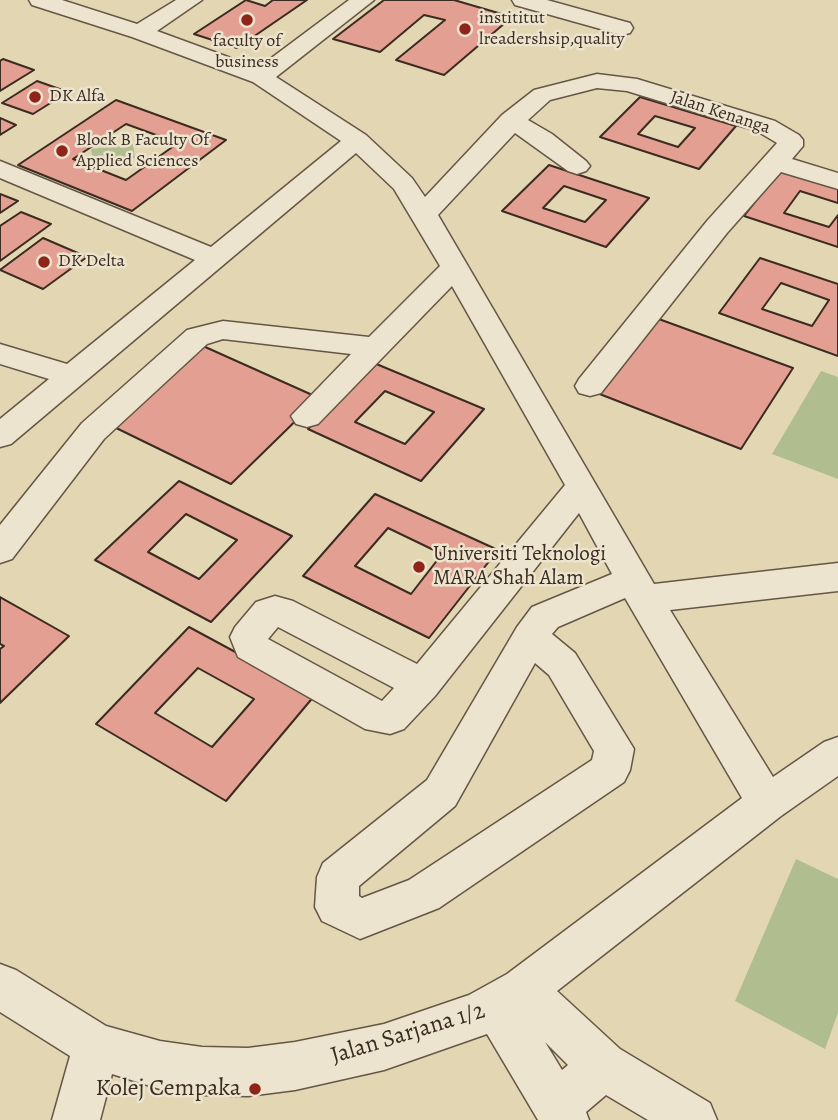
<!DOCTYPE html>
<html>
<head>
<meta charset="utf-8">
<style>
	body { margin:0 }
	canvas { display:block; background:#e2d6b3 }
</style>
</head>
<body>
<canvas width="838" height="1120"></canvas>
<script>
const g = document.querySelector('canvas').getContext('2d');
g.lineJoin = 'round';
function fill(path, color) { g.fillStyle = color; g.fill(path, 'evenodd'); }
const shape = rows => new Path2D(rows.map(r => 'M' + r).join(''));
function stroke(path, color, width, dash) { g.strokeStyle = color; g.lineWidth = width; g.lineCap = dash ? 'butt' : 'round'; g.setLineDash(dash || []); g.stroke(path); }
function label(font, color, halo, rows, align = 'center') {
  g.font = font + ' Alegreya,serif'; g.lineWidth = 5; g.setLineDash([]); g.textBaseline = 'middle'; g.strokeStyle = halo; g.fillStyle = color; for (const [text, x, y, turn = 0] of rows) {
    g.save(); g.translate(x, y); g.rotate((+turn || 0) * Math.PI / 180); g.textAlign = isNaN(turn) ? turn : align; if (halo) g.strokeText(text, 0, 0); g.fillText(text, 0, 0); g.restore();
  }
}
fill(shape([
	[133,144,135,158,93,163,91,149],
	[821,371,838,377,838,479,772,454],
	[796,859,838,879,838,1013,825,1049,735,1001]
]), '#b0be8f');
const building = shape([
	[246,0,265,6,273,0,307,0,237,48,194,34,246,0],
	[384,0,454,0,512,17,444,75,396,60,445,20,424,15,380,52,333,39,384,0],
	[3,59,34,70,0,91,0,61,3,59],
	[37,81,68,92,33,114,2,103,37,81],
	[640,97,736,126,699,169,600,137,640,97],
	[655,116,695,128,678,147,638,134,655,116],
	[116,100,226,140,132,211,18,165,116,100],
	[126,124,178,143,126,180,73,159,126,124],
	[0,118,16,125,0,135,0,118],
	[549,165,649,198,606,247,502,211,549,165],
	[564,186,606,200,585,222,543,208,564,186],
	[781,169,838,187,838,203,800,191,784,213,829,227,838,215,838,247,744,216,781,169],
	[0,194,18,201,0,213,0,194],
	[21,212,51,224,0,261,0,226,21,212],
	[43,238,87,257,43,289,0,270,43,238],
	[760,258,838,284,838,356,719,313,760,258],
	[781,283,829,300,812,326,762,309,781,283],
	[656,318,793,368,741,449,597,393,656,318],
	[203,346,319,398,231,484,110,425,203,346],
	[374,363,484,409,421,481,308,429,374,363],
	[385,391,434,412,405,444,355,422,385,391],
	[179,481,292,536,211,622,95,560,179,481],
	[186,514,237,540,199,579,148,552,186,514],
	[375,494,498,550,429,638,303,576,375,494],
	[388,528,442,554,411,594,355,566,388,528],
	[0,597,69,636,0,703,0,649,4,646,0,644,0,597],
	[189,627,315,695,226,801,96,724,189,627],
	[198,668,254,699,212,747,155,713,198,668]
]);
fill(building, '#e39f92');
stroke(building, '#3b2b20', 2);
const minor = shape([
	[29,0,62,0,137,24,176,0,202,0,157,31,258,68,349,0,374,0,276,77,366,135,412,178,425,197,502,115,534,90,597,74,637,79,775,121,799,135,803,140,803,146,792,159,838,173,838,189,781,172,727,233,601,393,590,396,579,393,575,386,579,379,707,221,777,143,757,131,627,91,597,88,550,100,528,120,552,134,586,161,590,166,586,171,577,174,568,171,515,133,438,215,654,584,838,563,838,591,670,610,773,777,824,742,838,737,838,776,781,816,557,991,620,1049,710,1103,717,1120,648,1120,606,1095,586,1112,589,1120,538,1120,487,1034,384,1070,295,1090,248,1096,202,1095,160,1089,112,1074,100,1120,52,1120,70,1056,0,1012,0,964,16,970,106,1026,160,1041,202,1047,248,1048,295,1042,384,1024,469,995,507,974,742,798,625,598,558,627,552,634,575,653,634,749,630,770,624,782,439,908,360,939,322,921,315,907,317,877,323,863,427,780,517,627,532,607,612,574,579,513,435,696,404,729,390,734,365,729,238,657,230,637,235,627,256,602,275,596,293,601,417,664,565,485,452,286,318,424,307,427,296,424,291,416,351,354,223,339,207,344,104,439,12,559,0,563,0,525,82,423,187,330,223,321,369,337,440,266,394,189,356,153,11,444,0,447,0,419,49,379,0,364,0,344,67,364,195,260,0,178,0,161,211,247,341,141,253,82,132,37,32,5,29,0],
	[278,627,394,688,382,701,268,639,278,627],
	[535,663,549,675,594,751,592,760,409,880,362,898,359,896,359,886,455,806,535,663],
	[545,1042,568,1065,562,1070,545,1042],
	[512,0,547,0,630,23,633,28,630,33,622,35,515,5,512,0]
]);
stroke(minor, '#655645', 3);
fill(minor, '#ece4ce');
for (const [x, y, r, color] of [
	[247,20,7,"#8f2418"],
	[465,29,7,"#8f2418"],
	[35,97,7,"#8f2418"],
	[62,151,7,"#8f2418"],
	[44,262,7,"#8f2418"],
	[419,567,7,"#8f2418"],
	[255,1089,7,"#8f2418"]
]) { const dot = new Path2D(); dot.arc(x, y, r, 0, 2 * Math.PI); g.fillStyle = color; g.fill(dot); stroke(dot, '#ece4ce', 2.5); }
label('18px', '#3b2b20', '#ece4ce', [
	["instititut",479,19],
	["lreadershsip,quality",479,40],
	["faculty of",247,42,"center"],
	["business",247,63,"center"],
	["DK Alfa",49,97],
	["Block B Faculty Of",76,141],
	["Applied Sciences",76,162],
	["DK Delta",58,262]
], 'left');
label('18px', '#3b2b20', '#ece4ce', [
	["Jalan Kenanga",720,113,18]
]);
label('21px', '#3b2b20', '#ece4ce', [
	["Universiti Teknologi",433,555],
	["MARA Shah Alam",433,579]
], 'left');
label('24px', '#3b2b20', '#ece4ce', [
	["Jalan Sarjana 1/2",408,1034,-17]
]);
label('24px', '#3b2b20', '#ece4ce', [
	["Kolej Cempaka",241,1089]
], 'right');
</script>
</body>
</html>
